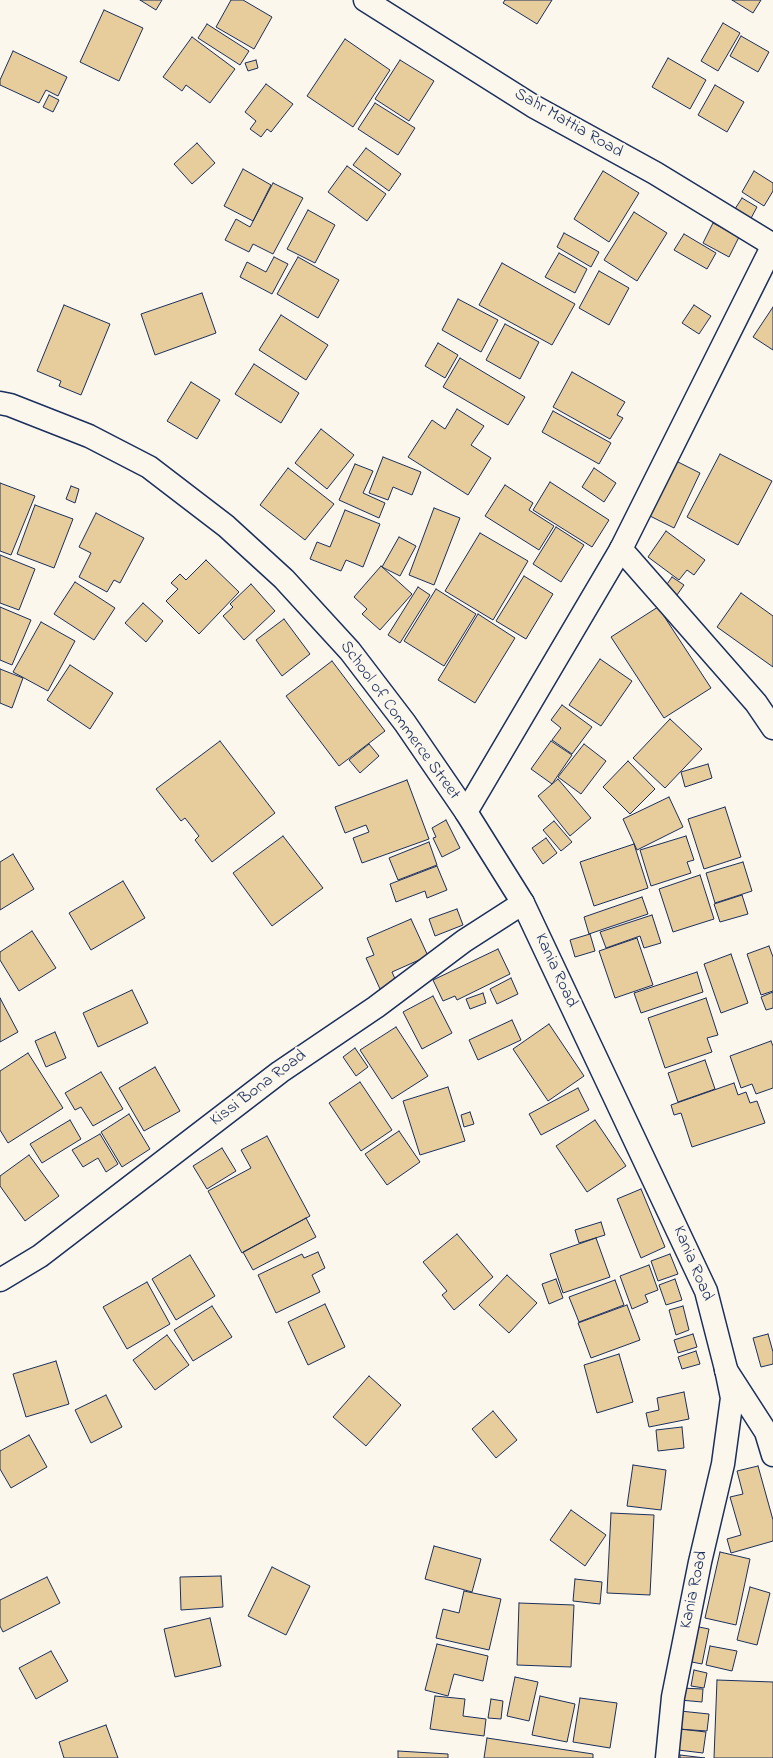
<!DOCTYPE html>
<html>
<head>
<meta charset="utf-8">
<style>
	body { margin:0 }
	canvas { display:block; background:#fbf7ec }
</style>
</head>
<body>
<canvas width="773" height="1758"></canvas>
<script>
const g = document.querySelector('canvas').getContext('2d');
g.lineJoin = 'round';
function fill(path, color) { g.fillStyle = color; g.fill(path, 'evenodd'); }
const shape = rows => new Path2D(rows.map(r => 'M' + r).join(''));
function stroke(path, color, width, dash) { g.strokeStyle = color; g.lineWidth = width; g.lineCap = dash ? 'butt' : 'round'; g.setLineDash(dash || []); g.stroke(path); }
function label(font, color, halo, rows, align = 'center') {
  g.font = font + ' "Indie Flower",sans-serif'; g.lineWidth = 4; g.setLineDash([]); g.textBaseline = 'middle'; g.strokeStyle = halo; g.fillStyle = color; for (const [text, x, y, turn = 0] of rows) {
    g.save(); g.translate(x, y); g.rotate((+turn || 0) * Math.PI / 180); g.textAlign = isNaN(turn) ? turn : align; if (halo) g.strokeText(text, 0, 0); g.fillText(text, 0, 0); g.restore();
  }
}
const building = shape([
	[140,0,162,0,156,10,140,0],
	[231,0,243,0,272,17,254,49,216,27,231,0],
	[505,0,552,0,537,24,503,3,505,0],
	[732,0,761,0,753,13,732,0],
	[104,10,143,28,119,81,80,62,104,10],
	[723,23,740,33,718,71,701,61,723,23],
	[207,24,249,51,240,65,198,38,207,24],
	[741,36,769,52,758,72,730,56,741,36],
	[192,37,235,69,210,103,186,85,182,91,163,77,192,37],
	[345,39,390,70,353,127,307,96,345,39],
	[13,51,67,77,58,96,46,90,39,103,0,85,0,80,13,51],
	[668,58,706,80,690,109,652,87,668,58],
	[256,60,258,68,248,71,245,63,256,60],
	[400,60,434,81,409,121,375,99,400,60],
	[266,84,293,104,271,132,267,129,261,137,250,129,256,121,245,112,266,84],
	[715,85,744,102,727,132,698,115,715,85],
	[49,95,59,100,53,112,43,107,49,95],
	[375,103,415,128,398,155,358,129,375,103],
	[197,143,215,163,192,184,174,164,197,143],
	[366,148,401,174,389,191,353,165,366,148],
	[347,166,386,194,367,221,328,192,347,166],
	[243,169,271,185,253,221,224,206,243,169],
	[603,171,639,193,609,242,574,219,603,171],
	[754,171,773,183,773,191,764,206,742,192,754,171],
	[273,183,303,198,273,254,253,244,249,252,225,240,236,219,250,227,273,183],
	[742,198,757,207,749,222,733,212,742,198],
	[308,210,335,225,315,263,287,249,308,210],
	[634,212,667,233,637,281,604,260,634,212],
	[713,223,739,237,729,257,703,243,713,223],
	[564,233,599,252,591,267,557,247,564,233],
	[684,234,716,253,707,269,674,250,684,234],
	[559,253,587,269,575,293,545,277,559,253],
	[274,257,288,264,272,294,240,277,247,262,266,272,274,257],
	[298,257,339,280,318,318,277,294,298,257],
	[502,263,575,304,552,345,479,305,502,263],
	[599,271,629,288,609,325,579,308,599,271],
	[202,293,216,333,155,355,141,314,202,293],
	[458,299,498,320,481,352,442,330,458,299],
	[64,305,110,324,81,395,59,386,61,381,37,371,64,305],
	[694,305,711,316,699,334,682,323,694,305],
	[773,307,773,350,753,337,773,307],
	[281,315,328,345,306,380,259,350,281,315],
	[505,324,539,342,520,379,486,360,505,324],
	[438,343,458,355,445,378,425,366,438,343],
	[460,358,525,397,508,425,443,387,460,358],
	[254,364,299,393,281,423,235,394,254,364],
	[572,372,625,402,617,415,623,418,610,439,553,407,572,372],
	[191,382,220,400,197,439,167,421,191,382],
	[457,409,484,426,471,445,491,458,468,495,408,457,432,420,445,429,457,409],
	[553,411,611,443,599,464,542,432,553,411],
	[321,429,354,455,327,489,295,463,321,429],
	[720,454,772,481,738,545,687,517,720,454],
	[383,457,421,472,412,495,393,487,388,500,369,493,383,457],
	[674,460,700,473,674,528,648,515,674,460],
	[355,464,373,471,363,493,385,503,379,518,339,500,355,464],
	[288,468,334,504,305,540,260,505,288,468],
	[594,468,616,483,604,502,582,487,594,468],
	[550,482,609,520,592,547,533,510,550,482],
	[0,483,35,496,11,555,0,551,0,483],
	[505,485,533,503,529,510,554,526,539,550,485,516,505,485],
	[71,486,79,489,75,503,66,499,71,486],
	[35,505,73,519,54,568,17,554,35,505],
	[434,508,460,518,434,585,409,575,434,508],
	[345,510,380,524,363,567,346,560,341,571,310,559,317,542,330,547,345,510],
	[96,513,144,538,120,583,114,580,107,592,79,577,91,553,79,547,96,513],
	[556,527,584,545,561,582,533,564,556,527],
	[666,531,705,560,694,575,687,570,679,580,648,557,666,531],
	[480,533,528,561,493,620,445,591,480,533],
	[399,537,416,546,400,576,382,567,399,537],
	[0,555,35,569,19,610,0,603,0,555],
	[206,560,239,592,199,634,166,601,178,589,171,583,180,574,186,580,206,560],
	[381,566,412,594,380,630,362,614,367,609,354,597,381,566],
	[524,576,553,594,526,639,496,621,524,576],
	[672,577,684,585,677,595,665,587,672,577],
	[75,582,115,608,94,640,54,614,75,582],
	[251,584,275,611,244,640,223,616,233,607,230,604,251,584],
	[418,587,430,595,400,643,388,635,418,587],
	[436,589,476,614,444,666,404,641,436,589],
	[741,593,773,616,773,667,717,627,741,593],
	[143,603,163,621,146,642,125,623,143,603],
	[0,607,31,620,12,665,0,660,0,607],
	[658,607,711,688,664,718,611,637,658,607],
	[478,614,515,638,475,703,438,680,478,614],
	[284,619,310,654,282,676,256,640,284,619],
	[41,622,75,641,48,691,13,672,41,622],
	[600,659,632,681,601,726,569,705,600,659],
	[332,661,385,731,339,766,286,696,332,661],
	[70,665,113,693,90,729,47,700,70,665],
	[0,669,23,678,12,708,0,703,0,669],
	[562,705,592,727,572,754,552,740,561,728,551,720,562,705],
	[670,719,702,749,665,788,633,758,670,719],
	[220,741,275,813,212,862,195,840,199,836,185,818,181,821,156,789,220,741],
	[551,741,572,755,552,784,531,769,551,741],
	[369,744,379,756,360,773,349,760,369,744],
	[584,744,606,761,581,794,558,777,584,744],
	[628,761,655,789,630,814,603,787,628,761],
	[708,764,712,778,685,787,681,772,708,764],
	[558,779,591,818,570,836,538,796,558,779],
	[407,780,429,839,362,863,353,838,369,832,366,825,345,833,335,807,407,780],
	[669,797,683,827,637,850,623,819,669,797],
	[725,807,741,857,704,869,688,819,725,807],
	[446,820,460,848,442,857,433,838,436,837,432,828,446,820],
	[554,821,572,842,561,851,543,830,554,821],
	[283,836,323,888,272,926,233,873,283,836],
	[686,836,694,860,687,862,691,873,651,886,640,850,686,836],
	[546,838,557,853,543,864,532,848,546,838],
	[429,842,437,865,398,880,389,858,429,842],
	[634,844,648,888,594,906,580,862,634,844],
	[13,854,34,889,0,910,0,862,13,854],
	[743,862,752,891,715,903,706,873,743,862],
	[437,866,447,890,427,898,425,891,396,902,390,884,437,866],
	[700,875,714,919,673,932,659,889,700,875],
	[123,881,145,918,91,950,69,913,123,881],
	[742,895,748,914,720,922,714,904,742,895],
	[642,897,648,914,589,934,584,917,642,897],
	[457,909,463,925,435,936,429,919,457,909],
	[652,915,661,943,644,948,640,936,606,948,600,932,652,915],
	[411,919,428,956,392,972,396,981,380,989,366,958,374,955,367,938,411,919],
	[32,931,56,968,19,991,0,960,0,952,32,931],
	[590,934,595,951,575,957,570,940,590,934],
	[637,938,653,985,615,998,599,951,637,938],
	[769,946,773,957,773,991,761,995,747,954,769,946],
	[498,949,510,974,457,1000,455,996,443,1001,433,980,498,949],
	[731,954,748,1003,721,1013,704,964,731,954],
	[697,972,703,992,641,1013,634,993,697,972],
	[511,978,518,994,497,1004,490,989,511,978],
	[132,990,148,1023,98,1047,83,1013,132,990],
	[773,992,773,1008,766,1010,761,997,773,992],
	[483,993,486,1003,470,1009,466,999,483,993],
	[433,996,452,1033,422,1049,403,1012,433,996],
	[0,998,18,1032,0,1042,0,998],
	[706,998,718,1035,707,1038,712,1052,665,1068,648,1018,706,998],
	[512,1020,521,1040,478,1060,469,1040,512,1020],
	[549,1024,584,1076,548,1101,513,1049,549,1024],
	[396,1027,428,1076,392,1099,360,1050,396,1027],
	[55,1032,66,1058,46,1067,35,1041,55,1032],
	[771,1041,773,1046,773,1088,756,1094,752,1084,741,1088,730,1056,771,1041],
	[355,1048,368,1067,356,1076,343,1057,355,1048],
	[28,1053,63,1108,8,1143,0,1130,0,1071,28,1053],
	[705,1060,715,1089,678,1102,668,1073,705,1060],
	[155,1067,180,1111,144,1131,119,1088,155,1067],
	[101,1072,123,1109,93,1126,81,1107,75,1110,65,1093,101,1072],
	[360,1082,392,1130,361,1151,329,1103,360,1082],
	[734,1083,738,1095,746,1092,750,1103,757,1101,765,1123,692,1147,681,1113,674,1115,671,1105,734,1083],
	[448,1087,465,1141,420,1155,403,1101,448,1087],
	[578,1088,589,1110,541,1135,529,1114,578,1088],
	[470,1112,474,1124,464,1127,461,1115,470,1112],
	[129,1114,150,1149,122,1167,101,1132,129,1114],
	[70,1120,81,1139,42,1163,30,1144,70,1120],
	[595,1120,626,1166,587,1192,556,1146,595,1120],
	[399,1131,420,1162,387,1185,365,1154,399,1131],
	[100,1134,118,1164,106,1172,98,1158,83,1167,72,1150,100,1134],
	[267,1136,310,1216,242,1253,208,1191,251,1168,241,1150,267,1136],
	[222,1148,236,1171,207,1189,193,1166,222,1148],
	[29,1155,59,1196,25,1221,0,1186,0,1176,29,1155],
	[641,1189,665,1247,641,1258,617,1199,641,1189],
	[306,1218,316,1237,253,1270,243,1252,306,1218],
	[601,1222,605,1235,579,1243,575,1230,601,1222],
	[457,1234,493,1277,454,1310,442,1295,447,1291,423,1262,457,1234],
	[596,1238,610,1277,563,1293,550,1254,596,1238],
	[318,1252,325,1268,312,1275,320,1292,276,1313,258,1275,302,1254,304,1258,318,1252],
	[670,1254,678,1274,658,1281,651,1261,670,1254],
	[190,1255,215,1296,176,1320,152,1279,190,1255],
	[649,1265,658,1290,645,1295,648,1302,632,1309,620,1276,649,1265],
	[507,1275,537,1303,509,1333,479,1305,507,1275],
	[556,1279,563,1298,549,1304,542,1284,556,1279],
	[675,1279,682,1300,666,1305,659,1285,675,1279],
	[615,1280,624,1305,579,1322,569,1297,615,1280],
	[147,1282,170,1324,127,1349,103,1307,147,1282],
	[325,1304,345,1347,308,1365,288,1322,325,1304],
	[627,1305,640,1340,591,1358,578,1323,627,1305],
	[212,1306,232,1337,193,1361,174,1330,212,1306],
	[683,1306,689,1330,676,1335,669,1310,683,1306],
	[693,1334,697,1347,678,1353,674,1340,693,1334],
	[768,1334,773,1352,773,1364,761,1367,753,1338,768,1334],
	[167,1335,189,1365,155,1390,133,1360,167,1335],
	[696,1351,700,1364,682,1369,678,1357,696,1351],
	[619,1354,633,1402,597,1413,584,1365,619,1354],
	[56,1361,69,1404,26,1417,13,1374,56,1361],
	[369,1376,401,1405,366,1446,333,1417,369,1376],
	[684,1392,689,1419,649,1427,646,1413,659,1410,657,1398,684,1392],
	[106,1395,122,1427,91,1443,75,1410,106,1395],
	[493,1411,517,1440,496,1458,472,1429,493,1411],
	[682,1427,684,1448,658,1451,656,1430,682,1427],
	[29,1435,47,1467,11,1488,0,1469,0,1451,29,1435],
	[633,1465,666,1470,661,1510,627,1506,633,1465],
	[758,1466,773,1520,773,1541,731,1553,727,1539,741,1535,730,1497,743,1494,737,1471,758,1466],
	[571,1510,606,1535,585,1566,550,1540,571,1510],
	[611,1513,654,1515,650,1595,607,1593,611,1513],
	[434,1546,481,1559,472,1592,425,1579,434,1546],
	[720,1552,750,1559,736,1625,705,1618,720,1552],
	[272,1567,310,1586,286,1635,248,1616,272,1567],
	[221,1576,223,1607,181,1610,180,1577,221,1576],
	[47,1577,60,1603,3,1632,0,1626,0,1600,47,1577],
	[575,1579,602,1582,600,1604,573,1601,575,1579],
	[750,1587,770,1593,757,1645,737,1640,750,1587],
	[464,1591,501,1599,489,1650,436,1638,443,1609,459,1613,464,1591],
	[519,1603,574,1605,571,1667,517,1665,519,1603],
	[210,1618,221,1666,175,1677,164,1629,210,1618],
	[694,1626,709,1629,702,1664,687,1661,694,1626],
	[437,1644,488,1656,483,1681,454,1674,448,1696,425,1690,437,1644],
	[710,1646,737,1651,732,1671,706,1665,710,1646],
	[51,1651,68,1681,36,1699,19,1668,51,1651],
	[694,1670,707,1673,704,1688,691,1686,694,1670],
	[515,1677,538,1682,529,1721,507,1716,515,1677],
	[717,1680,773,1682,773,1758,714,1758,717,1680],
	[680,1688,703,1689,702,1702,680,1700,680,1688],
	[435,1696,465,1699,463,1716,486,1719,484,1736,430,1729,435,1696],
	[540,1696,575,1704,567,1742,532,1735,540,1696],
	[580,1698,617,1703,610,1748,573,1742,580,1698],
	[491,1699,503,1701,501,1719,488,1718,491,1699],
	[680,1711,709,1714,707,1731,678,1729,680,1711],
	[106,1725,118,1758,64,1758,59,1742,106,1725],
	[680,1729,706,1732,703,1753,678,1750,680,1729],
	[487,1738,593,1754,593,1758,484,1758,487,1738],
	[398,1751,448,1754,448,1758,398,1758,398,1751],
	[680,1755,705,1758,680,1758,680,1755]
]);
fill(building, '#e8cd9c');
stroke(building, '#1b2f5e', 1);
const minor = shape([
	[365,0,533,106,655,173,773,245],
	[0,403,10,405,89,436,149,467,226,526,284,579,350,651,405,723,466,812],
	[621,549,756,703,773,728],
	[0,1280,40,1256,280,1072,376,1007,464,941,523,903],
	[726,1370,766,1432,773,1455]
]);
const secondary = shape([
	[667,1758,673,1697,700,1562,723,1464,732,1398,726,1369,706,1291,523,903,466,812,621,549,773,245]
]);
stroke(minor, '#1b2f5e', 25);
stroke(secondary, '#1b2f5e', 25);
stroke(minor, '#fbf7ec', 22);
stroke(secondary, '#fbf7ec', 22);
label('17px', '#1b2f5e', '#fbf7ec', [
	["Sahr Mattia Road",568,124,30],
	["School of Commerce Street",399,721,54],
	["Kania Road",555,971,65],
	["Kissi Bona Road",259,1089,-37],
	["Kania Road",692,1264,67],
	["Kania Road",695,1590,-78]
]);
</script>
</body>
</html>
